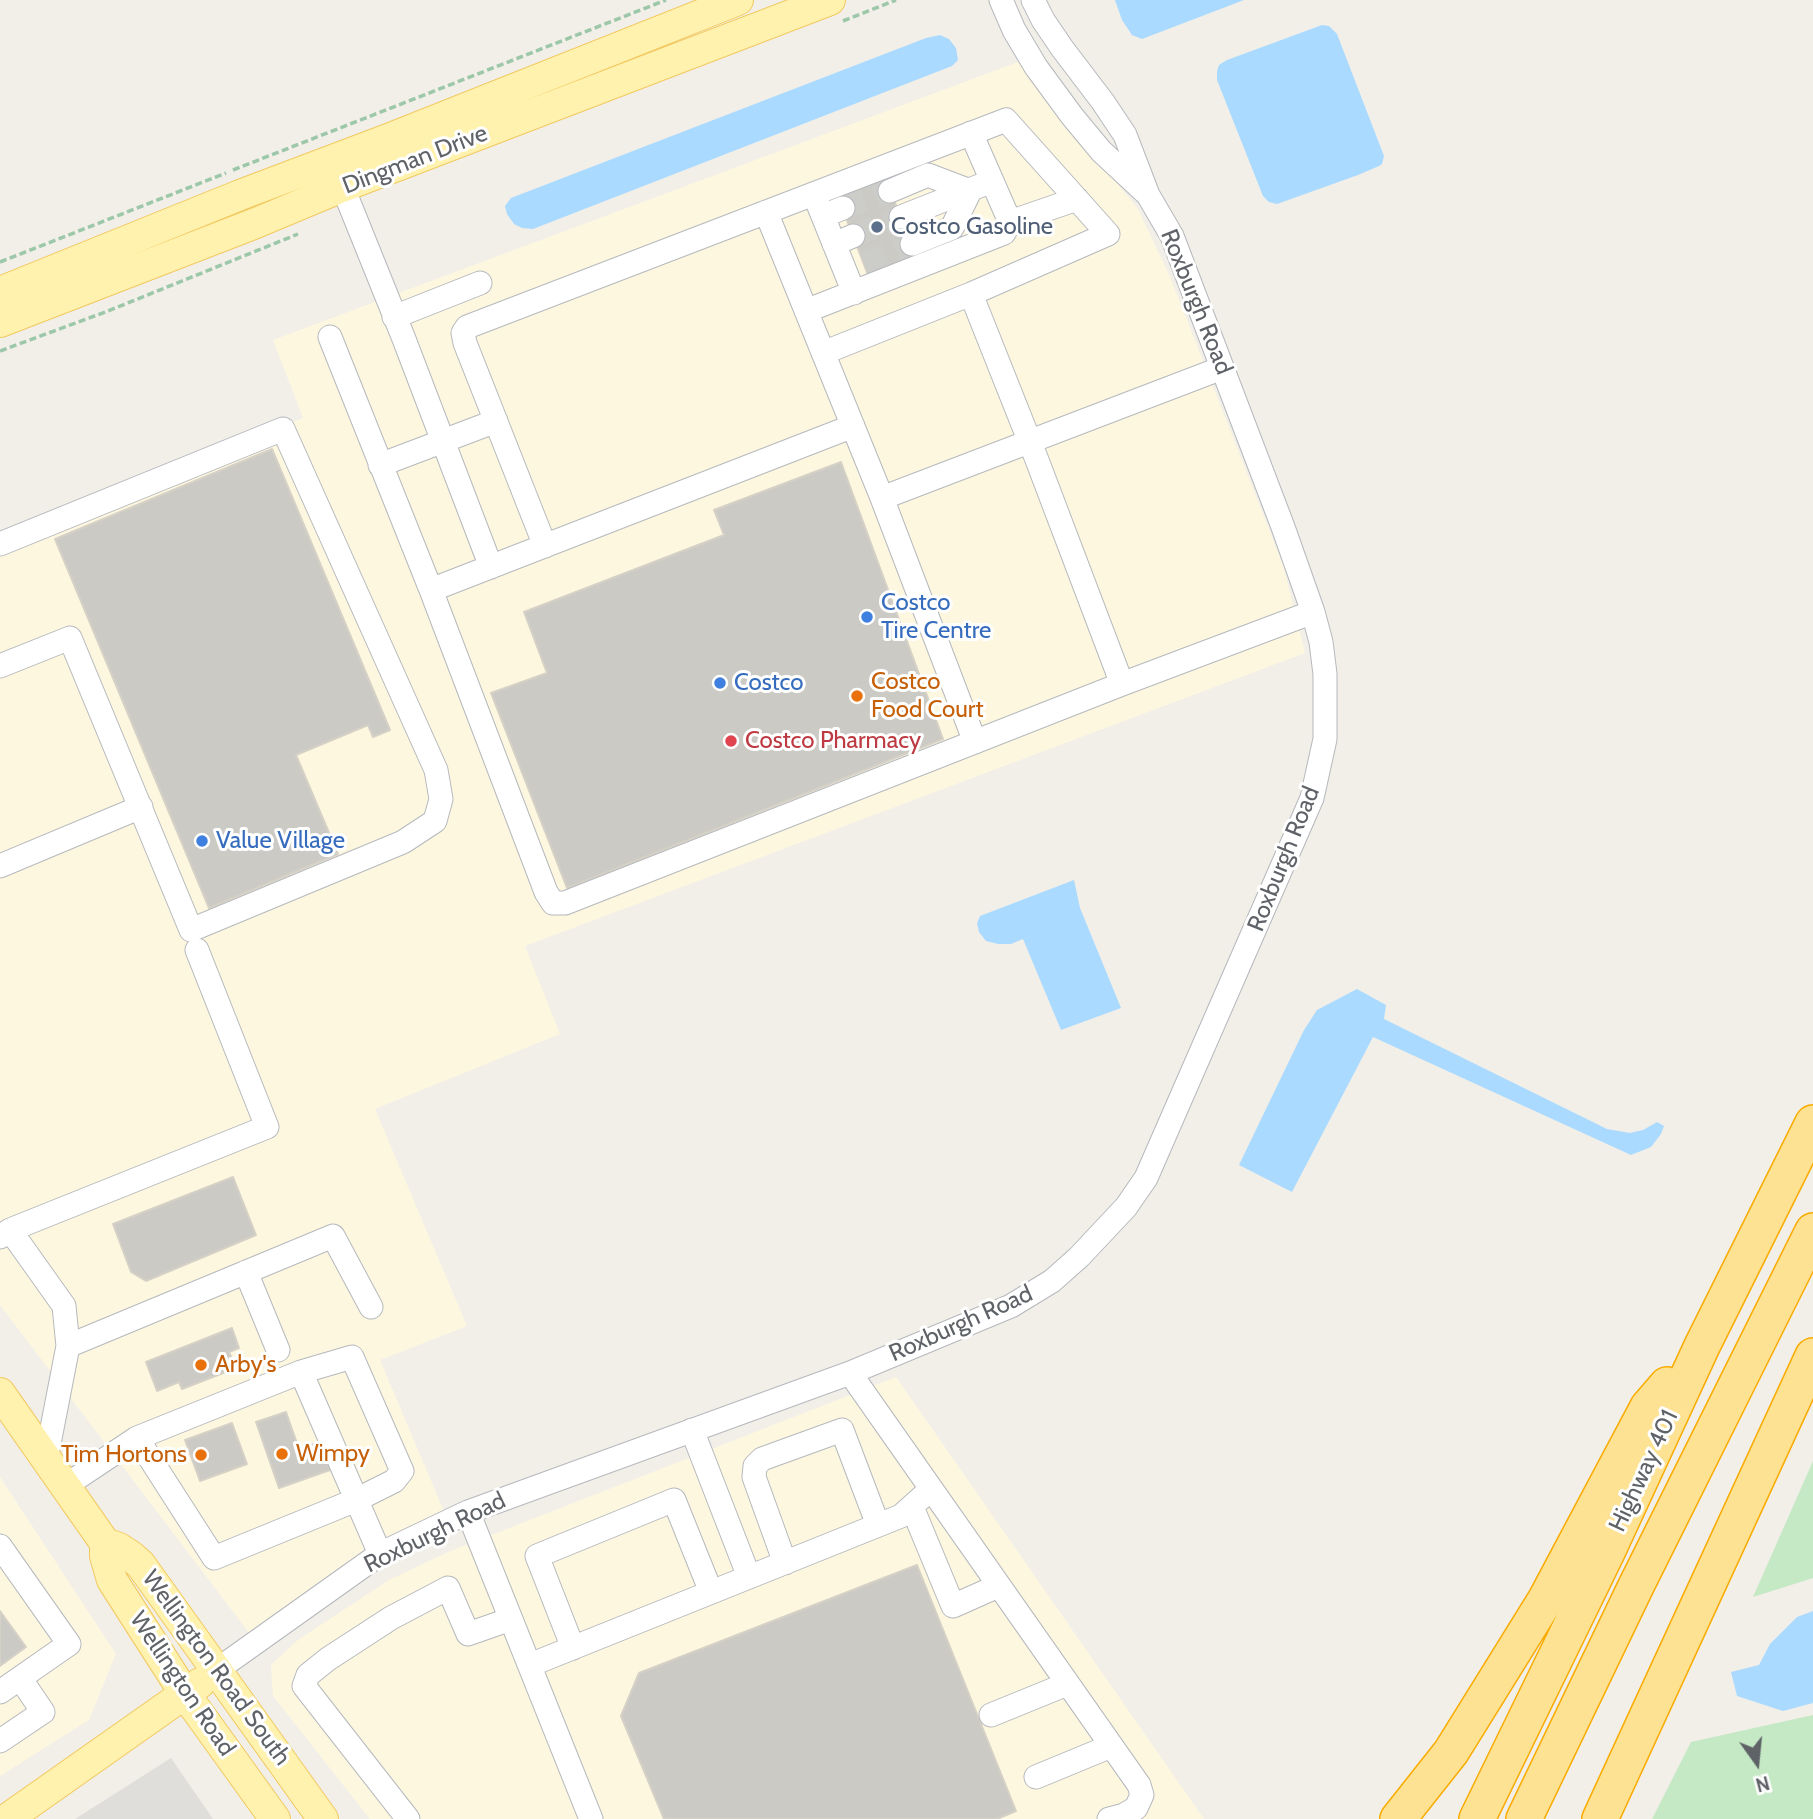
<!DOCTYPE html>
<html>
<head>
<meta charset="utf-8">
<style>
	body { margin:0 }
	#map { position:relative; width:1813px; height:1819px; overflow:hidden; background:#f1efe8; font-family:Cabin,sans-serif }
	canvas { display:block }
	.north { position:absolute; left:1722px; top:1728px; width:70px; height:70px; -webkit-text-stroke:5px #fff; paint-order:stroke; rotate:165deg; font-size:19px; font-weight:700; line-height:28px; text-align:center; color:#5f6368 }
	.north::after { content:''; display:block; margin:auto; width:24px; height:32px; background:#5f6368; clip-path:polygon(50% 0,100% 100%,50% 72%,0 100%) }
</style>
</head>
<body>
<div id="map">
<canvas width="1813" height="1819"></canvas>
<div class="north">N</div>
</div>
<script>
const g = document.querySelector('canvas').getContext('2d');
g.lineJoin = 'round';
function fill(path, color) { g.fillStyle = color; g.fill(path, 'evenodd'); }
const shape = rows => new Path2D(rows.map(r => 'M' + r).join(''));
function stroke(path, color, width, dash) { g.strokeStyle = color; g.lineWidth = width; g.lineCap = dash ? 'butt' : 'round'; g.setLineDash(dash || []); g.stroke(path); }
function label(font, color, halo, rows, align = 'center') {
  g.font = font + ' Cabin,sans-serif'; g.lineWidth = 6; g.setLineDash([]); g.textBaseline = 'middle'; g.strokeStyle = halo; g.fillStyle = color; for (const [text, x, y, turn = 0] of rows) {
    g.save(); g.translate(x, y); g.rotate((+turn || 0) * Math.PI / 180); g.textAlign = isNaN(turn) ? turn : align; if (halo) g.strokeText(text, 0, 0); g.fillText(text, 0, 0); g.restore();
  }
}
fill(shape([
	[1018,62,1138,209,1170,277,1283,565,1305,653,525,946,560,1034,375,1109,467,1326,380,1360,448,1521,256,1642,0,1305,0,535,303,418,273,340],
	[896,1377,1204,1819,370,1819,273,1696,271,1665,298,1640,389,1580,448,1552],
	[0,1477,116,1654,89,1720,0,1776]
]), '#fef7e0');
fill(shape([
	[171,1758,213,1819,75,1819]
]), '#e0deda');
fill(shape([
	[1813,1461,1813,1578,1753,1597],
	[1813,1715,1813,1819,1652,1819,1691,1742]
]), '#c5e8c5');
fill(shape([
	[1115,0,1244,0,1142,39,1132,35,1122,20],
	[1322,25,1329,26,1337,34,1384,156,1382,164,1379,166,1358,175,1277,204,1269,202,1263,196,1217,80,1217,71,1219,65,1227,60],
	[940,35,949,39,956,48,958,60,952,66,533,229,522,228,514,224,507,214,505,206,511,198,926,38],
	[1074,880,1080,908,1121,1008,1061,1030,1023,939,1011,944,998,944,986,941,979,932,977,923,980,916],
	[1357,989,1386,1005,1384,1019,1607,1129,1630,1133,1643,1130,1657,1122,1664,1126,1661,1134,1651,1147,1631,1155,1373,1037,1292,1192,1239,1165,1304,1030,1317,1010],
	[1813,1611,1813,1703,1783,1711,1737,1696,1731,1672,1759,1665,1770,1644,1797,1617]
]), '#aadaff');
const building = shape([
	[882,171,920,264,871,283,835,189,882,171],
	[272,449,390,730,373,737,368,725,296,755,338,854,209,908,55,539,272,449],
	[841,462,943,739,567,888,491,693,547,673,524,612,724,535,714,510,841,462],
	[233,1177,256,1235,146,1281,131,1272,113,1224,233,1177],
	[232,1328,239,1348,229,1352,236,1368,182,1389,179,1382,157,1391,146,1362,232,1328],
	[286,1412,299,1449,319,1442,330,1470,279,1488,256,1422,286,1412],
	[232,1423,247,1464,200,1481,185,1440,232,1423],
	[917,1565,1016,1811,997,1819,664,1819,621,1716,639,1673,917,1565],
	[0,1611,26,1647,0,1666,0,1611]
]);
fill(building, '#cccac5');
stroke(building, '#d6d1c6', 2);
stroke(shape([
	[843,208,890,191],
	[853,236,901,217],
	[864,263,912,244]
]), '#ccccc8', 23, [23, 11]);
const minor = shape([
	[1001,0,1014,30,1036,67,1072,116,1101,151,1145,192],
	[971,133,1010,222],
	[337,173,404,339,491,567],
	[890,191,928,175,970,191,952,228,912,244],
	[814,194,854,293],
	[766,212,882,498,975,742],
	[823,216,843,208],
	[901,217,992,181],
	[834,244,853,236],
	[971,294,1037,460,1122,684],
	[806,311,1004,233,1010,222,1077,199],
	[394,317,480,283],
	[330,337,431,590,853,426],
	[380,465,496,421],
	[882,498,1222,368],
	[0,544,283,429,436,770,441,799,435,821,403,842,191,930,70,638,0,666],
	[545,546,465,343,463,333,467,327,1006,120,1108,234,971,294,823,353],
	[431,590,546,892,553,903,565,903,1122,684,1313,612],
	[0,866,141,807],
	[10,1230,267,1127,197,950],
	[0,1237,10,1230,64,1306,68,1346,46,1459],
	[246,1272,278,1350],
	[68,1346,333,1236,371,1307],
	[301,1372,380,1554],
	[850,1373,1139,1785,1142,1795,1136,1808,1124,1815,1109,1819],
	[692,1430,749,1577],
	[65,1486,137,1438,214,1558,356,1500,394,1481,402,1471,352,1357,301,1372,137,1438],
	[912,1507,953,1606,998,1586],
	[468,1512,591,1819],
	[0,1546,69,1644,0,1692],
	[785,1563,754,1477,755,1466,762,1459,842,1430,878,1525],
	[573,1648,537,1556,674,1500,711,1592],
	[530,1665,901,1516,931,1489],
	[217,1670,380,1554,468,1512,850,1373,1011,1306,1052,1281,1079,1257,1126,1207,1146,1178,1312,798,1325,739,1325,674,1321,642,1313,612,1283,527,1172,236,1148,195,1125,135,1103,102,1062,48,1043,20,1033,0],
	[991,1715,1067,1684],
	[0,1741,43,1712,20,1678],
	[1036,1777,1111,1746],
	[408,1819,304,1686,308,1675,328,1659,391,1618,448,1588,468,1634,511,1619]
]);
const major = shape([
	[0,292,240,195,388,139,738,0],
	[0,322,256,223,342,187,830,0],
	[0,1393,105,1543,119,1548,131,1556,141,1565,323,1819],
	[105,1543,105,1556,112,1580,185,1694,275,1819],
	[7,1819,200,1683]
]);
const highway = shape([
	[1398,1819,1451,1752,1546,1599,1648,1407,1667,1385],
	[1477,1819,1607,1552,1702,1346,1813,1123],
	[1524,1819,1636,1586,1813,1231],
	[1600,1819,1813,1356]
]);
stroke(minor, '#b5b8bc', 25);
stroke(major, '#f2c960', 32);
stroke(highway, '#f9ab00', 38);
stroke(shape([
	[843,21,896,0],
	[233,170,666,0],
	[0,262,226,173],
	[0,351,108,311,298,234]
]), '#9cc7a9', 3.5, [7, 3.5]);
stroke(minor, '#fff', 23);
stroke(major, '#fff2af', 30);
stroke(highway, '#fde293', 35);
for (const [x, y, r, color] of [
	[877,227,7,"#5c6f8a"],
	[867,617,7,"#3f7fe0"],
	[720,683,7,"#3f7fe0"],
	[857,696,7,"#e8710a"],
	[731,741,7,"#e0444e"],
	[202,841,7,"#3f7fe0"],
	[201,1365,7,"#e8710a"],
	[282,1454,7,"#e8710a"],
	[201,1455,7,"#e8710a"]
]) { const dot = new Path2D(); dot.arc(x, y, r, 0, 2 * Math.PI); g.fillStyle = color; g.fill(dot); stroke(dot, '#fff', 2.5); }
label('24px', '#5f6368', '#fff', [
	["Dingman Drive",415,160,-21],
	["Roxburgh Road",1196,302,68],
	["Roxburgh Road",1284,859,-68],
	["Roxburgh Road",961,1324,-24],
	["Highway 401",1644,1471,-65],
	["Roxburgh Road",435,1533,-26],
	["Wellington Road South",216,1668,54],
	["Wellington Road",182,1684,56]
]);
label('24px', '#4e5e75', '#fff', [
	["Costco Gasoline",891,227]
], 'left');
label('24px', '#366cbe', '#fff', [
	["Costco",881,603],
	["Tire Centre",881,631],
	["Costco",734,683],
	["Value Village",216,841]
], 'left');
label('24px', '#c56008', '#fff', [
	["Costco",871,682],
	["Food Court",871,710],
	["Arby's",215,1365],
	["Wimpy",296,1454],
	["Tim Hortons",187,1455,"right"]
], 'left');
label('24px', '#be3a42', '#fff', [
	["Costco Pharmacy",745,741]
], 'left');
</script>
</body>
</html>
